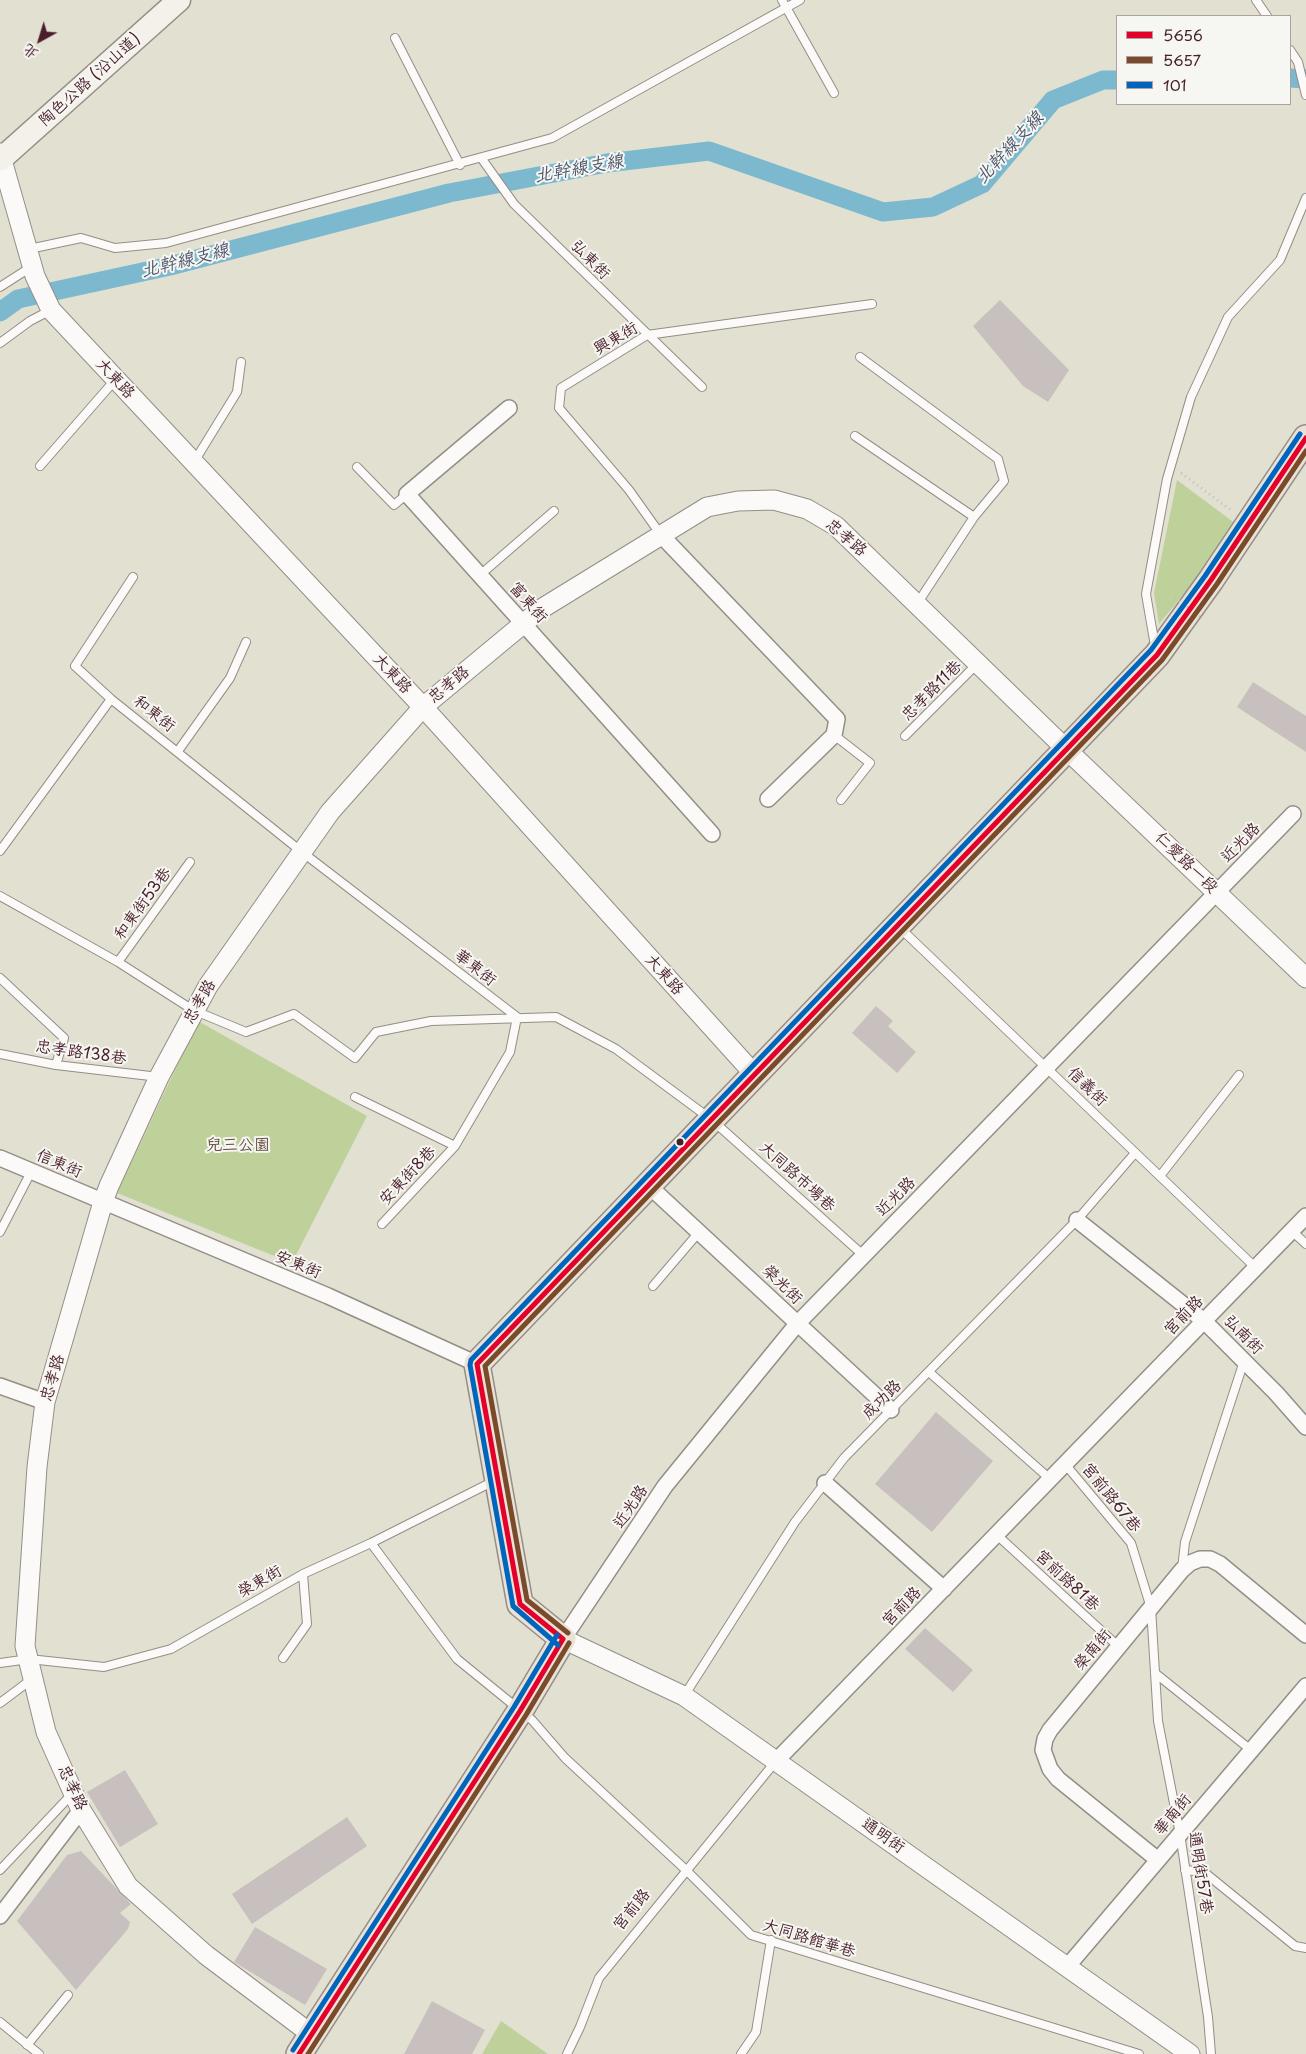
<!DOCTYPE html>
<html>
<head>
<meta charset="utf-8">
<style>
	body { margin:0 }
	#map { position:relative; width:1306px; height:2054px; overflow:hidden; background:#e2e0d1; font-family:"Playpen Sans","LXGW WenKai TC",sans-serif }
	canvas { display:block }
	.legend { position:absolute; left:1116px; top:15px; width:175px; height:90px; box-sizing:border-box; background:#f6f6f2; border:1px solid #b1a0a2; margin:0; padding:6px 9px; list-style:none; font-size:15px; color:#4a1f2b }
	.legend li { display:flex; align-items:center; gap:10px; height:25px }
	.legend b { width:25px; border:1px solid #b1a0a2 }
	.north { position:absolute; left:15px; top:15px; width:50px; height:50px; -webkit-text-stroke:4px #f6f6f2; paint-order:stroke; rotate:219deg; font-size:14px; font-weight:700; line-height:20px; text-align:center; color:#4a1f2b }
	.north::after { content:''; display:block; margin:auto; width:18px; height:22px; background:#4a1f2b; clip-path:polygon(50% 0,100% 100%,50% 72%,0 100%) }
</style>
</head>
<body>
<div id="map">
<canvas width="1306" height="2054"></canvas>
<ul class="legend">
<li><b style="height:6px;background:#e4002b"></b>5656</li>
<li><b style="height:6px;background:#7a4b2a"></b>5657</li>
<li><b style="height:6px;background:#0065bd"></b>101</li>
</ul>
<div class="north">北</div>
</div>
<script>
const g = document.querySelector('canvas').getContext('2d');
g.lineJoin = 'round';
function fill(path, color) { g.fillStyle = color; g.fill(path, 'evenodd'); }
const shape = rows => new Path2D(rows.map(r => 'M' + r).join(''));
function stroke(path, color, width, dash) { g.strokeStyle = color; g.lineWidth = width; g.lineCap = dash ? 'butt' : 'round'; g.setLineDash(dash || []); g.stroke(path); }
function label(font, color, halo, rows, align = 'center') {
  g.font = font + ' "Playpen Sans","LXGW WenKai TC",sans-serif'; g.lineWidth = 4; g.setLineDash([]); g.textBaseline = 'middle'; g.strokeStyle = halo; g.fillStyle = color; for (const [text, x, y, turn = 0] of rows) {
    g.save(); g.translate(x, y); g.rotate((+turn || 0) * Math.PI / 180); g.textAlign = isNaN(turn) ? turn : align; if (halo) g.strokeText(text, 0, 0); g.fillText(text, 0, 0); g.restore();
  }
}
fill(shape([
	[1177,480,1236,524,1212,560,1159,624,1154,593],
	[198,1021,367,1116,292,1263,117,1193],
	[501,2021,548,2054,482,2054]
]), '#bfd19b');
stroke(shape([
	[1290,78,1306,79],
	[0,312,18,299,170,266,449,193,607,163,709,151,883,212,933,207,982,184,1053,100,1103,80,1117,80]
]), '#7cb8ce', 19);
fill(shape([
	[1000,300,1069,370,1048,402,1023,386,973,326],
	[1253,682,1306,716,1306,752,1237,707],
	[876,1006,893,1021,888,1026,916,1052,897,1073,852,1033],
	[936,1412,993,1461,932,1532,875,1484],
	[925,1628,973,1670,953,1692,905,1649],
	[125,1770,158,1824,120,1847,87,1792],
	[347,1817,367,1846,252,1924,232,1894],
	[81,1851,131,1904,120,1913,130,1922,128,1929,76,1990,17,1921,67,1855],
	[255,1927,327,1969,305,2005,234,1962],
	[432,2001,485,2030,472,2054,404,2054]
]), '#c8c0be');
const service = shape([
	[782,0,834,93],
	[1256,0,1267,16],
	[395,38,460,165],
	[1290,50,1298,62,1306,95],
	[482,159,514,204,702,387],
	[29,249,81,238,115,248,166,243,552,138,800,0],
	[0,287,31,267],
	[0,343,30,321,51,310],
	[860,357,998,459,1004,481,974,517,917,604],
	[855,436,974,517],
	[194,462,237,392,241,362],
	[40,466,115,380],
	[357,467,394,505,407,494],
	[661,535,629,490,559,408,561,388,647,335,872,304],
	[480,575,554,511],
	[1155,646,1146,594,1167,479,1191,397,1228,317,1280,260,1306,198],
	[111,699,75,666,133,577],
	[834,735,870,763,841,800],
	[905,736,977,664],
	[178,751,230,678,246,642],
	[0,851,111,699,302,852,517,1017,510,1052,455,1146,382,1224],
	[0,896,118,962,193,1010,246,1032,294,1014,355,1058,376,1032,431,1021,556,1017,616,1049,712,1120,863,1255],
	[900,928,1256,1268],
	[118,962,190,862],
	[0,978,64,1038,56,1065],
	[0,1054,56,1065,159,1077],
	[355,1097,455,1146],
	[1160,1176,1239,1075],
	[1292,1231,1306,1244],
	[0,1232,31,1172],
	[653,1286,700,1231],
	[929,1372,1050,1479],
	[1065,1464,1131,1543,1151,1608,1158,1721,1180,1834,1208,2017,1211,2054],
	[997,1535,1119,1647],
	[371,1543,457,1659,532,1720,565,1758,686,1870,751,1935,1139,2054],
	[1182,1569,1185,1542,1244,1361],
	[283,1658,307,1624,303,1574],
	[0,1663,29,1659,104,1667,171,1649,303,1574,371,1543,494,1481],
	[1155,1673,1251,1750],
	[684,1696,795,1522,844,1458,1077,1220,1135,1153],
	[0,1703,32,1679],
	[0,1870,72,1794],
	[1185,1870,1204,1872,1295,1946,1306,1948],
	[0,2022,39,2054],
	[27,2045,68,1995],
	[567,2054,580,2027,599,1978,776,1761],
	[741,2054,756,2032,771,1940]
]);
const minor = shape([
	[509,408,407,494,712,834],
	[661,535,837,719,834,735,768,799],
	[0,1158,328,1296,477,1364],
	[648,1185,891,1410],
	[1077,1220,1204,1321,1276,1393,1306,1427],
	[0,1386,45,1402],
	[825,1483,944,1589],
	[563,1639,665,1486,797,1324,1293,814],
	[777,1760,1306,1216],
	[1158,1860,1058,1779,1050,1769,1043,1750,1045,1739,1050,1730,1182,1570,1190,1563,1200,1559,1210,1559,1220,1564,1306,1635],
	[0,1916,81,1810],
	[1067,1967,1306,1686]
]);
const tertiary = shape([
	[0,153,35,276,51,310,423,707,755,1075],
	[563,1639,684,1696,1190,2054],
	[311,2034,206,1955,128,1886,81,1810,46,1732,25,1646,37,1467,45,1402,103,1202,109,1186,159,1077,208,986,330,812,423,707,541,609,707,507,738,501,774,500,807,509,836,526,1066,749,1306,978]
]);
const secondary = shape([
	[0,160,179,0]
]);
const primary = shape([
	[299,2054,520,1711,563,1639,520,1604,477,1364,1157,655,1211,580,1306,438]
]);
stroke(service, '#958d87', 10);
stroke(minor, '#958d87', 18);
stroke(tertiary, '#958d87', 21);
stroke(secondary, '#958d87', 25);
stroke(primary, '#958d87', 28);
stroke(shape([
	[1181,473,1232,511]
]), '#c1bcbb', 3, [1, 4]);
stroke(service, '#fbfaf8', 8);
stroke(minor, '#fbfaf8', 15);
stroke(tertiary, '#fbfaf8', 19);
stroke(secondary, '#f4f1ea', 22);
stroke(primary, '#eae2d6', 25);
stroke(shape([
	[1175,598,1202,618]
]), '#c1bcbb', 3, [1, 4]);
stroke(shape([
	[563,1639,520,1604,477,1364,1157,655,1211,580,1306,438],
	[299,2054,520,1711,563,1639]
]), '#e4002b', 5);
stroke(shape([
	[568,1633,527,1600,485,1366,1162,660,1217,584,1306,451],
	[308,2054,526,1715,569,1643]
]), '#7a4b2a', 5);
stroke(shape([
	[558,1645,513,1606,470,1365,471,1360,1151,650,1205,576,1300,434],
	[293,2050,514,1707,557,1635]
]), '#0065bd', 5);
for (const [x, y, r, color] of [
	[680,1142,4.5,"#4a1f2b"]
]) { const dot = new Path2D(); dot.arc(x, y, r, 0, 2 * Math.PI); g.fillStyle = color; g.fill(dot); stroke(dot, '#f6f6f2', 2); }
label('16px', '#4a1f2b', '#f6f6f2', [
	["陶色公路 (沿山道)",90,80,-42],
	["弘東街",590,260,45],
	["興東街",616,339,-30],
	["大東路",115,379,47],
	["忠孝路",846,538,40],
	["富東街",528,603,48],
	["大東路",392,674,47],
	["忠孝路",449,685,-40],
	["忠孝路11巷",932,691,-45],
	["和東街",154,714,38],
	["近光路",1241,843,-46],
	["仁愛路一段",1186,863,44],
	["和東街53巷",143,904,-54],
	["華東街",475,968,38],
	["大東路",664,975,48],
	["忠孝路",200,1002,-60],
	["忠孝路138巷",81,1053,8],
	["信義街",1087,1087,44],
	["信東街",59,1164,23],
	["安東街8巷",408,1176,-47],
	["大同路市場巷",797,1177,42],
	["近光路",896,1197,-45],
	["安東街",298,1265,22],
	["榮光街",782,1285,44],
	["宮前路",1184,1316,-46],
	["弘南街",1243,1335,45],
	["忠孝路",53,1378,-74],
	["成功路",882,1400,-45],
	["宮前路67巷",1111,1498,51],
	["近光路",631,1507,-56],
	["宮前路81巷",1067,1581,43],
	["榮東街",260,1582,-30],
	["宮前路",902,1607,-46],
	["榮南街",1093,1650,-50],
	["忠孝路",72,1788,65],
	["華南街",1173,1815,-50],
	["通明街",883,1836,35],
	["通明街57巷",1200,1873,81],
	["宮前路",632,1910,-51],
	["大同路館華巷",809,1939,17]
]);
label('16px', '#65513f', '#f6f6f2', [
	["兒三公園",238,1146]
]);
label('italic 18px', '#4c556c', '#f6f6f2', [
	["北幹線支線",1010,148,-47],
	["北幹線支線",579,169,-10],
	["北幹線支線",185,261,-14]
]);
</script>
</body>
</html>
